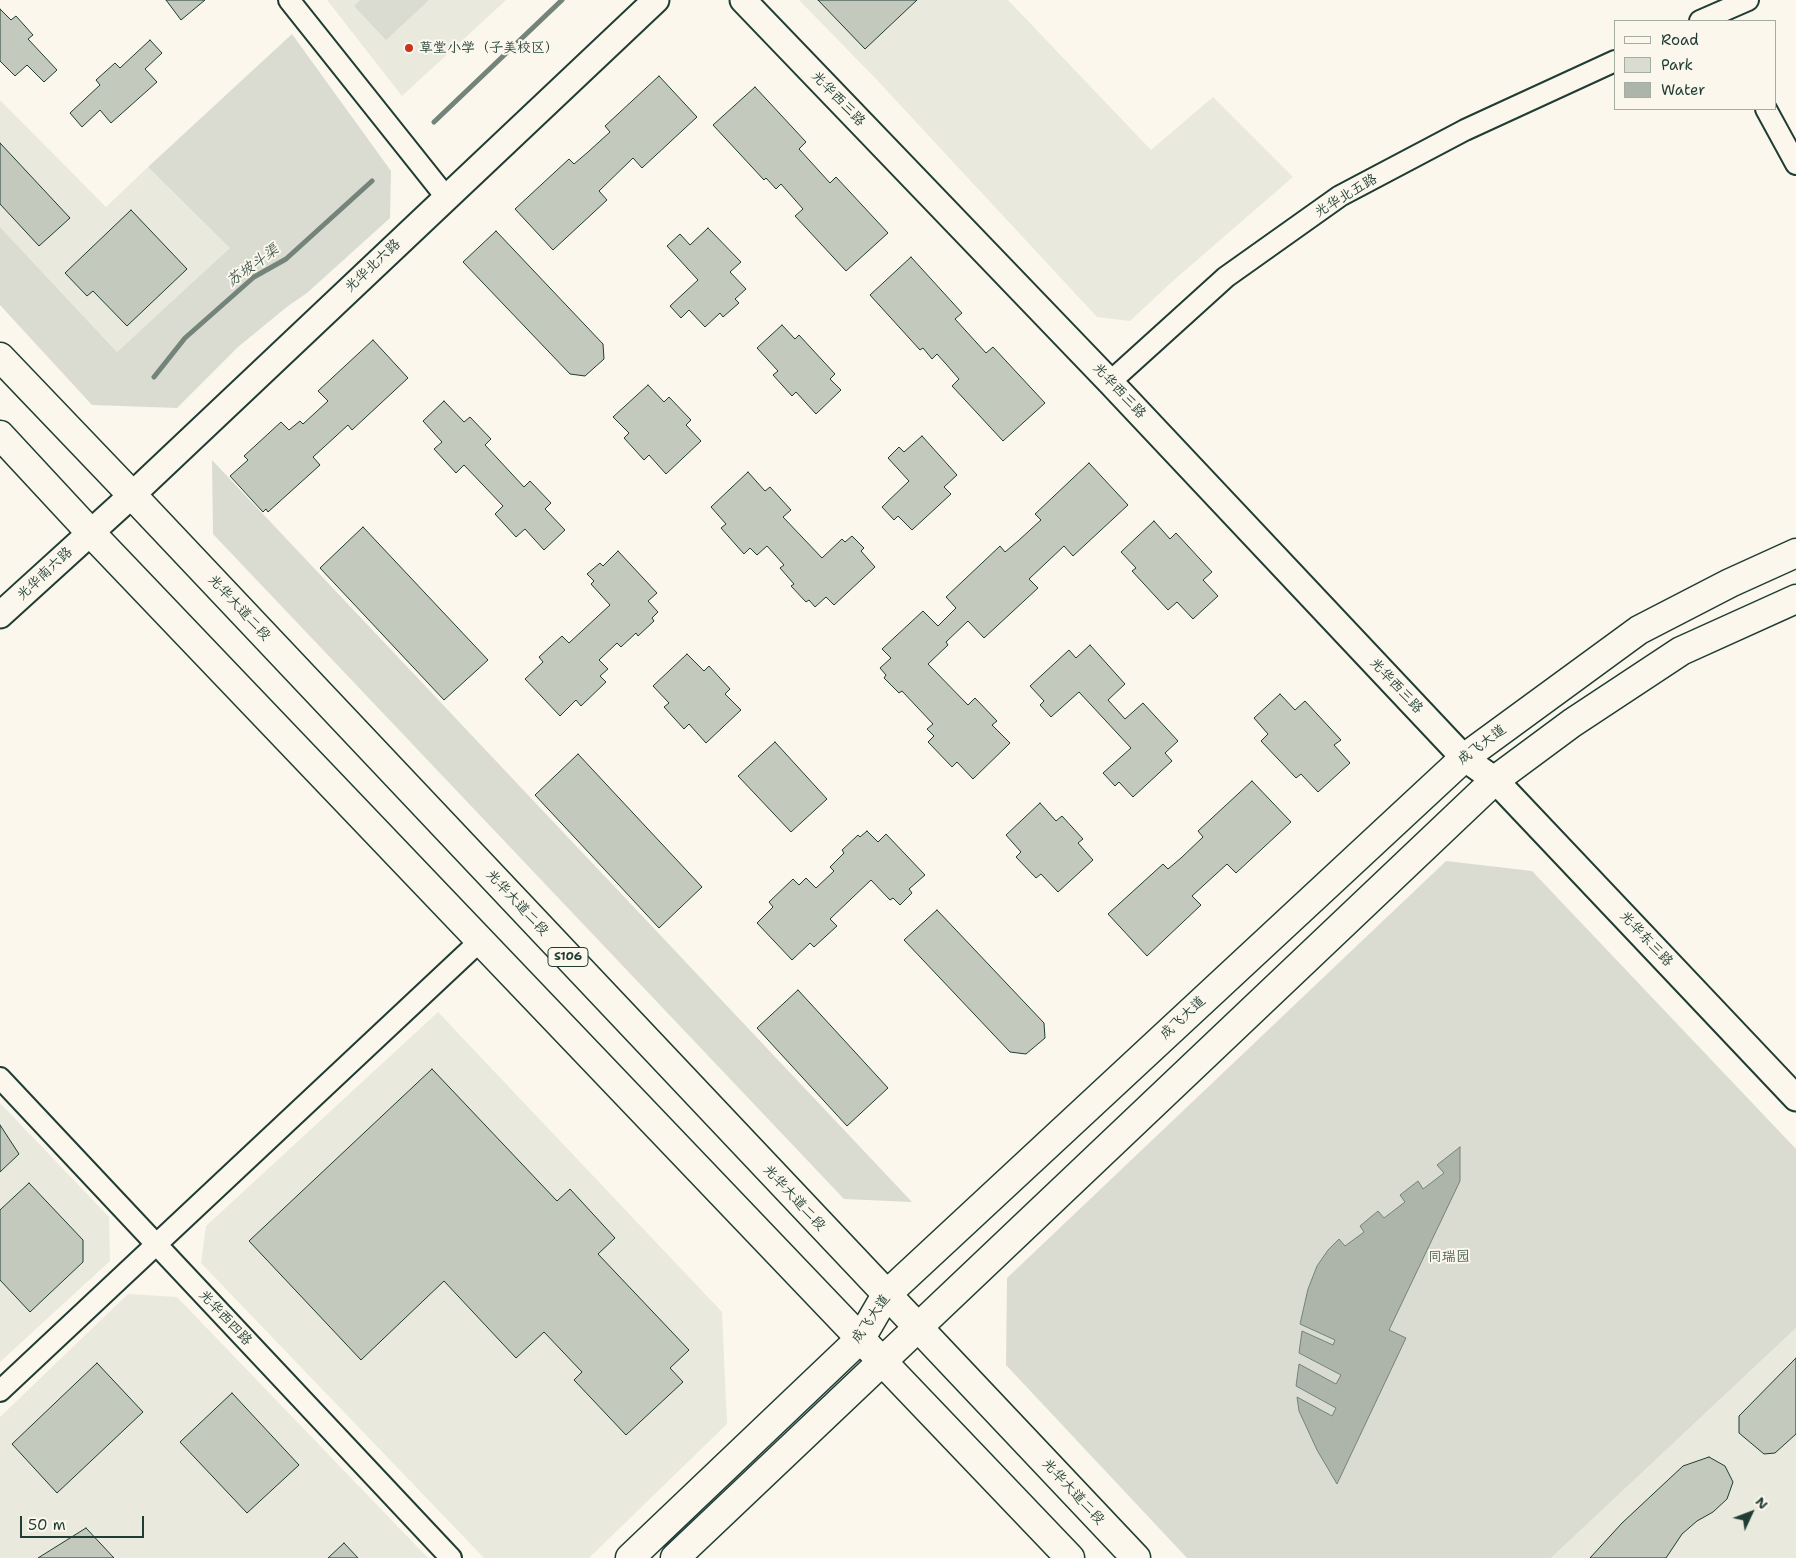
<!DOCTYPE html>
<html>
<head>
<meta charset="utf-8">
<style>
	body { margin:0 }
	#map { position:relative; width:1796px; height:1558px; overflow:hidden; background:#fbf7ec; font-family:"Shantell Sans",sans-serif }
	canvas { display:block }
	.legend { position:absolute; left:1614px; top:20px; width:162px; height:90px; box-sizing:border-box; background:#fbf7ec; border:1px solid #a3ada2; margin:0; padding:6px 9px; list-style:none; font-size:15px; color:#1f3d34 }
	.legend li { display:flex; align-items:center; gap:10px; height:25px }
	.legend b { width:25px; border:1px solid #a3ada2 }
	.north { position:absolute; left:1726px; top:1488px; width:50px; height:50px; -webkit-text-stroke:4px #fbf7ec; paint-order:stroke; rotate:47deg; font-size:14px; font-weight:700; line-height:20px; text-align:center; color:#1f3d34 }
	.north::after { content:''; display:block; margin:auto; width:18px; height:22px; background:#1f3d34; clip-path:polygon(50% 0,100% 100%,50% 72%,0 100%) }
	.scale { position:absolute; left:20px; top:1516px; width:124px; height:22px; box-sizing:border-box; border:2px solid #1f3d34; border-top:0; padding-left:6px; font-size:15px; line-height:18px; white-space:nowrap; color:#1f3d34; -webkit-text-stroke:4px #fbf7ec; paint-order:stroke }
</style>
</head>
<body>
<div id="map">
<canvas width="1796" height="1558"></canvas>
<ul class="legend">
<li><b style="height:6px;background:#fbf7ec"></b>Road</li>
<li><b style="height:14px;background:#dbdcd1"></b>Park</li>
<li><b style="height:14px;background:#adb4aa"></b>Water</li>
</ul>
<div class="north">N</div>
<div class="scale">50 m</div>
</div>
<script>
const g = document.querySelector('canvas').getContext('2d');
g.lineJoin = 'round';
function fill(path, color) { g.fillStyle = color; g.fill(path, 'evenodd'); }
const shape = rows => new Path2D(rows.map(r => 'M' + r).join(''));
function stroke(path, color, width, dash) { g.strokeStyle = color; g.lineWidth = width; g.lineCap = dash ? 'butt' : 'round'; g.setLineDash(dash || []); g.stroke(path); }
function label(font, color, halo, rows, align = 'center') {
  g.font = font + ' "Shantell Sans","LXGW WenKai TC",sans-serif'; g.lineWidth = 4; g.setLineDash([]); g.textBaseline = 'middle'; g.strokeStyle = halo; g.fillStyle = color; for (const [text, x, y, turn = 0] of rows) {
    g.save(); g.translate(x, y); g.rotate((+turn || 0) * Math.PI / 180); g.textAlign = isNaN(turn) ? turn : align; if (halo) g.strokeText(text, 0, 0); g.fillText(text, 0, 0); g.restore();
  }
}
fill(shape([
	[327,0,506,0,402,96],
	[799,0,1008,0,1151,150,1213,97,1293,177,1174,280,1130,321,1097,317,876,79],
	[0,100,106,207,148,167,231,248,117,352,0,227],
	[438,1012,722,1312,727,1424,589,1558,484,1558,201,1263,206,1226],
	[0,1103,109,1217,110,1261,0,1362],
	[128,1294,177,1297,428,1558,0,1558,0,1417],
	[1796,1328,1796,1558,1551,1558]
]), '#eae9de');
fill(shape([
	[360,0,429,0,386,40,354,6],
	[292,34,391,171,390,218,307,293,288,306,238,347,177,408,92,405,0,305,0,227,117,352,230,248,148,167],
	[212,460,912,1202,844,1199,213,534],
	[1446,861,1532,871,1796,1149,1796,1328,1551,1558,1187,1558,1006,1365,1007,1278]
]), '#dbdcd1');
const water = shape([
	[1460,1147,1460,1181,1389,1330,1406,1338,1337,1484,1317,1450,1299,1411,1297,1397,1332,1416,1336,1408,1296,1386,1299,1364,1336,1384,1341,1375,1299,1353,1302,1331,1333,1345,1335,1340,1300,1324,1308,1289,1317,1266,1328,1250,1339,1239,1345,1246,1364,1232,1360,1226,1378,1211,1384,1218,1405,1202,1400,1195,1418,1181,1423,1189,1444,1173,1437,1165,1460,1147]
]);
fill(water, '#adb4aa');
stroke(water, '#74847b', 1);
stroke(shape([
	[434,122,562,0],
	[154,377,185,338,254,277,286,259,372,181]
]), '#74847b', 5);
const building = shape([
	[166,0,205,0,181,20,166,0],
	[818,0,917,0,865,49,818,0],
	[0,9,11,20,16,16,33,35,28,39,57,70,44,82,27,65,15,76,0,61,0,9],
	[150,40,162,53,145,69,157,82,111,123,100,110,82,127,70,113,100,85,96,80,115,63,120,68,150,40],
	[659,76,697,117,642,168,633,158,599,191,607,200,553,250,515,209,569,159,574,164,588,152,610,132,605,126,659,76],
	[755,87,806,142,799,149,830,183,836,177,888,233,846,271,795,216,803,209,781,184,776,189,766,178,764,180,713,125,755,87],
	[0,143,70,218,39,246,0,204,0,143],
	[131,210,187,269,127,326,93,291,87,296,65,273,131,210],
	[708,228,741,262,730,272,746,289,735,299,739,303,723,317,720,313,705,327,689,310,681,318,670,306,698,280,667,246,680,234,690,245,708,228],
	[496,231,603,344,604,359,585,376,570,374,463,262,496,231],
	[911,257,962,313,955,319,986,353,993,347,1045,403,1003,441,952,386,959,379,946,364,937,354,932,359,923,348,920,350,870,295,911,257],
	[782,325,795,339,799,335,835,374,830,379,841,390,816,414,796,392,792,396,773,375,778,371,757,348,782,325],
	[373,340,408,378,352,430,348,425,324,447,313,457,320,465,268,512,266,509,263,512,230,476,248,460,244,456,281,422,289,430,300,421,303,424,328,401,318,391,373,340],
	[648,385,664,402,669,397,691,420,686,425,701,441,666,474,649,455,644,460,624,438,629,433,613,417,648,385],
	[444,401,464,422,470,417,491,439,485,445,524,487,530,481,551,503,545,509,565,530,544,550,525,529,516,537,495,514,503,506,464,465,456,473,434,449,442,442,423,421,444,401],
	[922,436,957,475,944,487,951,494,912,530,898,516,894,520,882,507,909,481,888,458,899,447,904,452,922,436],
	[1089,463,1128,505,1073,556,1064,546,1029,579,1038,588,984,638,968,621,946,642,948,645,928,664,968,705,975,698,997,721,992,725,1010,743,973,779,957,762,952,767,928,742,934,736,927,729,933,724,902,691,899,693,884,678,886,675,880,668,891,658,882,649,923,611,938,626,956,608,946,597,1000,546,1005,552,1018,541,1041,520,1035,514,1089,463],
	[748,472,765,491,770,487,791,510,783,517,822,558,842,539,845,542,852,536,864,548,861,551,875,567,834,605,826,597,815,607,809,600,806,602,791,586,794,584,780,568,784,565,767,546,757,555,750,548,744,554,721,528,726,524,711,507,748,472],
	[1154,521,1170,539,1176,533,1212,572,1203,580,1218,596,1193,619,1177,602,1168,610,1132,571,1136,568,1121,552,1154,521],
	[363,527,488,660,444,700,320,568,363,527],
	[618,551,657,593,648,601,658,612,652,618,654,621,638,636,636,633,621,647,617,643,599,660,608,669,600,676,606,682,581,706,576,700,560,716,525,679,543,662,539,657,562,636,569,643,610,605,591,584,594,581,587,574,600,563,603,566,618,551],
	[1090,645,1125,684,1108,700,1125,719,1143,703,1178,741,1165,753,1172,761,1133,797,1119,782,1115,786,1103,773,1131,748,1079,692,1051,717,1040,705,1044,701,1030,686,1069,650,1076,658,1090,645],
	[687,654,704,671,709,666,730,689,725,694,741,710,706,743,689,724,684,729,664,707,669,703,653,686,687,654],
	[1280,694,1295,710,1305,701,1341,740,1334,745,1350,763,1318,792,1301,774,1296,778,1261,741,1268,734,1254,718,1280,694],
	[775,742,827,799,791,832,738,776,775,742],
	[578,754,702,887,659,928,535,795,578,754],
	[1252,781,1291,822,1236,873,1227,864,1192,896,1201,905,1147,956,1108,914,1163,864,1168,869,1181,858,1203,837,1198,831,1252,781],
	[1040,803,1056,821,1062,816,1083,839,1078,843,1093,860,1058,892,1041,874,1036,878,1016,857,1021,852,1006,835,1040,803],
	[867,831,878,842,886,834,925,875,909,889,912,893,900,905,893,898,890,900,871,880,830,919,837,926,814,947,810,943,792,960,757,923,773,907,769,902,793,879,799,885,806,878,816,888,834,871,830,867,844,853,842,850,858,835,860,837,867,831],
	[937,910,1044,1023,1045,1038,1026,1054,1010,1052,904,940,937,910],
	[798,990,888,1088,847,1126,757,1028,798,990],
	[432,1069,557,1201,570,1189,615,1238,598,1254,689,1350,670,1368,683,1382,626,1435,574,1380,582,1372,544,1332,516,1358,444,1281,361,1360,249,1241,432,1069],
	[0,1125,19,1154,0,1172,0,1125],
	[29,1183,83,1240,83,1262,30,1312,0,1280,0,1210,29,1183],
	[1796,1358,1796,1434,1775,1453,1764,1454,1739,1433,1739,1416,1796,1358],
	[97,1363,143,1412,57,1493,12,1444,97,1363],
	[232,1393,299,1465,247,1513,180,1442,232,1393],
	[1709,1457,1725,1466,1733,1482,1727,1499,1713,1512,1697,1521,1682,1534,1666,1558,1590,1558,1622,1523,1683,1466,1709,1457],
	[86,1528,114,1558,38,1558,86,1528],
	[344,1543,358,1558,328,1558,344,1543]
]);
fill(building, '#c4c9be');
stroke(building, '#1f3d34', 1);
const minor = shape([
	[289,0,446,197],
	[1700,21,1748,0],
	[1766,109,1796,164],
	[1110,382,1226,277,1340,196,1465,130,1615,61],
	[0,1078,451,1558],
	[0,1391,481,940]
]);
const tertiary = shape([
	[743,0,1110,382,1464,758,1495,780,1796,1098],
	[0,615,132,495,656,0]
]);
const secondary = shape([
	[630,1558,861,1338,886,1295,1464,758,1639,630,1730,583,1796,553],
	[675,1558,1495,780,1572,723,1681,651,1796,599]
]);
const primary = shape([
	[0,357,132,495,1136,1558],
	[0,435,90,532,1070,1558]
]);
stroke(minor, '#1f3d34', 24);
stroke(tertiary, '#1f3d34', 29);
stroke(secondary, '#1f3d34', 31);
stroke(primary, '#1f3d34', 31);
stroke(minor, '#fbf7ec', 20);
stroke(tertiary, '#fbf7ec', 25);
stroke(secondary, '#fbf7ec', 28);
stroke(primary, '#fbf7ec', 28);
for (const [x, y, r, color] of [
	[409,48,5,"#c8321e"]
]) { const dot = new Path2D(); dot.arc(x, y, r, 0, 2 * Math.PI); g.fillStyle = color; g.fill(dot); stroke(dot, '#fbf7ec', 2); }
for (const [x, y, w] of [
	[568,957,40]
]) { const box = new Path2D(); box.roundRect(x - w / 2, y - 9.5, w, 19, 4); g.fillStyle = '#fbf7ec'; g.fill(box); stroke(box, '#1f3d34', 1); }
label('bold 12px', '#1f3d34', null, [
	["S106",568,957]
]);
label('14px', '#1f3d34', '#fbf7ec', [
	["草堂小学（子美校区）",419,48]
], 'left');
label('14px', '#1f3d34', '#fbf7ec', [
	["光华西三路",838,99,46],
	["光华北五路",1346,196,-31],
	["光华北六路",373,266,-43],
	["光华西三路",1119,391,47],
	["光华南六路",45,574,-43],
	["光华大道二段",239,608,47],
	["光华西三路",1396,686,47],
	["成飞大道",1482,745,-37],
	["光华大道二段",517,903,47],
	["光华东三路",1646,939,47],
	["成飞大道",1183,1018,-43],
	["光华大道二段",794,1198,47],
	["光华西四路",225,1318,47],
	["成飞大道",871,1319,-55],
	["光华大道二段",1073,1492,47]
]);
label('14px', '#455d53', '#fbf7ec', [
	["同瑞园",1449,1257]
]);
label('italic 15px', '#425b52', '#fbf7ec', [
	["苏坡斗渠",253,266,-36]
]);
</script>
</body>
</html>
